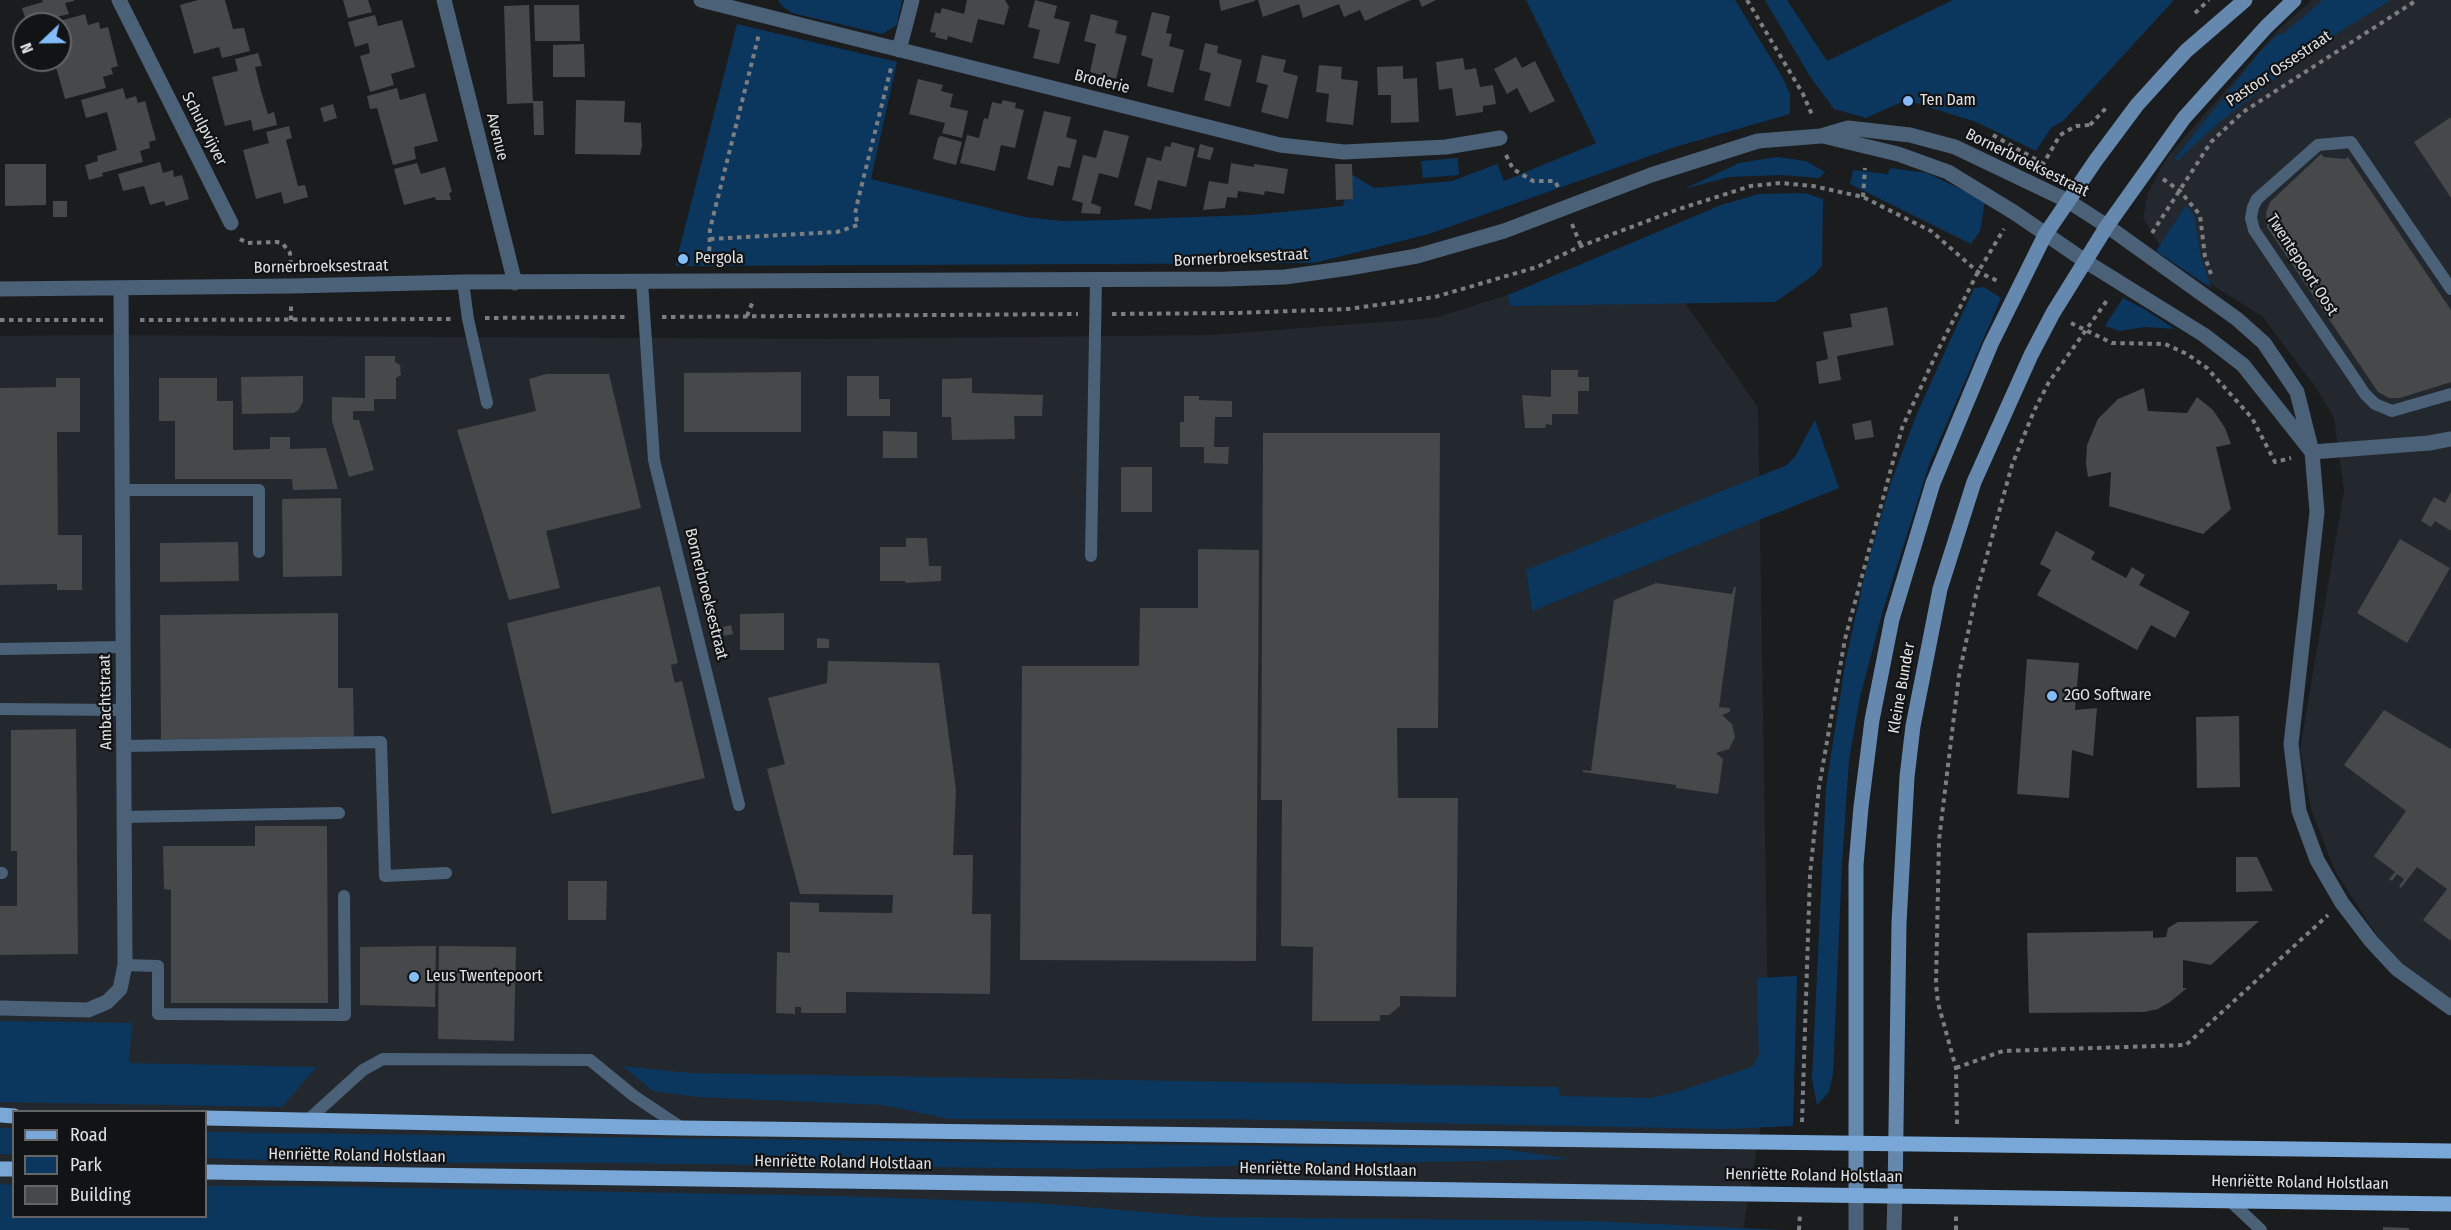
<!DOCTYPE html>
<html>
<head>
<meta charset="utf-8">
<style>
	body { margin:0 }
	#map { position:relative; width:2451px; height:1230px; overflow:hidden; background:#1a1c1e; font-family:"Fira Sans Condensed",sans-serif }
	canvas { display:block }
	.legend { position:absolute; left:12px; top:1110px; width:195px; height:108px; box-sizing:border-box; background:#111314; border:2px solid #646566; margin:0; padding:8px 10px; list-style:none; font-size:18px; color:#e0e1e2 }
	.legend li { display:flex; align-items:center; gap:12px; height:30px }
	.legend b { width:30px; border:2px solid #646566 }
	.north { position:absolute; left:12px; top:12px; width:60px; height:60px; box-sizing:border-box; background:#111314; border:2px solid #646566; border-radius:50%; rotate:248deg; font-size:16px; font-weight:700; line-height:24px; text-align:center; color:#e0e1e2 }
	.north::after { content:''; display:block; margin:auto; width:21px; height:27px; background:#82bcfa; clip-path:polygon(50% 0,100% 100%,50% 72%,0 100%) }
</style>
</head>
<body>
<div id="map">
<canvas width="2451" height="1230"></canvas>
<ul class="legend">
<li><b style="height:8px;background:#78a7d8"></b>Road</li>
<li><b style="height:16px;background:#0b375f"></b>Park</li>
<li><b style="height:16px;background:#46484a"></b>Building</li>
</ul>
<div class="north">N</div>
</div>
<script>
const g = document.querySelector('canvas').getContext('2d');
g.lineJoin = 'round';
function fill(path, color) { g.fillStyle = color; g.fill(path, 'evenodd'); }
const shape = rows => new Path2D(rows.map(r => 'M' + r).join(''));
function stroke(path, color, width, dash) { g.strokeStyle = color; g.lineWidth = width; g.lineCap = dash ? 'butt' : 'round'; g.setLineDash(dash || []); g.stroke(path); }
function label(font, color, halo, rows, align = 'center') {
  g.font = font + ' "Fira Sans Condensed",sans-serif'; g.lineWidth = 4.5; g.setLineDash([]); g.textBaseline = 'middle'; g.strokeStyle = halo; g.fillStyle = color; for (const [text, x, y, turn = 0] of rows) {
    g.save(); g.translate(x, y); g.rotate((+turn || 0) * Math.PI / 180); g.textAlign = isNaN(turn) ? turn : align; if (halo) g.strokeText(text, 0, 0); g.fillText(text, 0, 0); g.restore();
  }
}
fill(shape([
	[2312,0,2451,0,2451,1006,2397,966,2335,871,2311,809,2300,749,2344,491,2334,418,2317,389,2262,316,2166,256,2143,218,2148,192,2168,156,2280,28],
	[1648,250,1758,407,1769,1077,1743,1230,0,1230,0,336,90,335,838,339,1211,335,1435,318],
	[14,1112,206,1112,206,1216,14,1216]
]), '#22282e');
fill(shape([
	[778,0,902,0,897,25,882,34,792,13,782,6],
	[1526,0,1735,0,1783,78,1790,94,1790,114,1675,147,1429,234,1314,263,675,266,737,24,897,62,871,179,1025,217,1064,221,1110,220,1251,215,1343,206,1348,187,1348,172,1374,188,1452,181,1497,164,1504,181,1596,143],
	[1765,0,1787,0,1827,61,1953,0,2174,0,2063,121,2051,128,2036,151,1976,122,1906,100,1866,118,1834,109,1809,75],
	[2323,0,2391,0,2334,35,2298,61,2216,125,2177,161,2175,158,2260,52,2278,34,2283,34],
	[1777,157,1806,161,1825,172,1819,178,1781,175,1729,177,1684,189,1739,163],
	[1458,158,1459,175,1423,178,1421,161],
	[1890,168,1927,173,1985,201,1980,231,1971,244,1850,184,1853,170,1888,174],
	[1805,193,1823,199,1822,266,1814,275,1775,302,1510,306,1508,295,1721,205,1759,194],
	[2186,205,2194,215,2200,253,2211,288,2156,251],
	[1984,287,2001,298,1930,462,1883,610,1860,697,1849,760,1842,864,1833,1074,1829,1092,1817,1105,1812,1079,1826,787,1846,659,1866,569,1891,482,1918,411,1974,288],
	[2123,298,2144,309,2175,329,2145,327,2120,331,2105,326],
	[1815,420,1839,488,1532,611,1526,570,1787,465,1796,455],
	[1797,976,1793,1126,1724,1129,1221,1119,949,1119,883,1105,697,1097,653,1091,623,1066,689,1073,1558,1087,1560,1096,1651,1098,1677,1092,1752,1067,1759,1055,1757,978],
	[0,1021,132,1023,129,1063,316,1067,282,1107,0,1102],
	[0,1128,13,1128,13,1154,0,1154],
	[206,1132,1503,1149,1571,1159,1085,1169,611,1163,370,1163,206,1158],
	[0,1184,13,1185,14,1216,206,1216,206,1186,308,1186,837,1196,1037,1203,1207,1217,1592,1221,1783,1230,0,1230]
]), '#0b375f');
fill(shape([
	[42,0,74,0,74,1,65,3,69,14,27,24,22,8,43,2],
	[198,0,225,0,233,29,244,28,250,51,222,58,219,47,194,54,180,5],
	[343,0,368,0,372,12,348,18],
	[967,0,1005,0,1009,7,1004,25,978,19,972,43,948,36,947,40,935,37,936,33,930,32,935,12,940,14,942,8,964,14],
	[1035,0,1057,6,1054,18,1070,22,1059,64,1033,58,1040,30,1028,27],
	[1219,0,1255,0,1255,1,1221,11],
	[1258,0,1411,0,1365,21,1360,10,1344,17,1339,4,1303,18,1299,4,1263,17],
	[1419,0,1436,0,1422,7],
	[529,5,533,103,507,104,504,6],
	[534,5,579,5,580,41,535,41],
	[1152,12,1170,16,1166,33,1172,34,1169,46,1184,50,1173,93,1147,86,1153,59,1141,55],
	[85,14,88,25,99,22,100,29,108,27,118,66,111,68,113,74,103,77,106,88,65,99,54,60,60,60,60,24,52,23],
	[1091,14,1118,21,1115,33,1127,36,1116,79,1090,72,1096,44,1084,41],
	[375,15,378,26,402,20,415,67,391,74,394,85,370,92,360,56,370,53,368,43,355,47,348,22],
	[1205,43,1218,46,1217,53,1242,60,1230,107,1204,100,1211,73,1199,70],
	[584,44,585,77,553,77,553,45],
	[258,53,262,66,255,67,261,91,268,114,274,112,277,125,253,131,251,120,225,126,212,77,238,71,235,59],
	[1262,55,1286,60,1283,72,1298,76,1288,119,1261,112,1268,85,1256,82],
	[1516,57,1522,68,1535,61,1555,101,1530,113,1517,88,1507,94,1494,69],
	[1463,58,1465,70,1476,68,1480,87,1493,85,1496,104,1483,106,1483,112,1456,116,1452,88,1439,90,1436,62],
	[1319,65,1342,67,1341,79,1358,81,1353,125,1326,122,1329,94,1316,92],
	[1403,66,1403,79,1417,78,1419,122,1391,123,1391,95,1378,95,1377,67],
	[918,79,943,85,941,91,953,94,950,107,968,111,962,138,942,133,945,123,909,114],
	[123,88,126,99,136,96,138,103,145,101,156,140,149,142,150,148,140,151,143,162,102,173,103,176,89,180,85,165,98,161,97,156,117,150,107,112,86,118,81,100],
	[397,88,400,100,425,93,438,141,414,147,416,159,393,165,377,108,370,109,367,96],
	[576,100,625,101,624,122,641,123,642,146,640,155,575,154],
	[1003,100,1016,103,1015,108,1024,110,1015,148,1001,145,995,171,960,163,967,135,979,138,984,118,988,119,992,102,1001,104],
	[533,101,543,101,544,135,534,135],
	[333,104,337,118,324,122,320,108],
	[1044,111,1071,117,1066,137,1077,140,1070,168,1058,166,1053,186,1027,179],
	[2451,117,2451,198,2414,142],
	[289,126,292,138,286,140,298,186,305,185,308,197,284,204,281,192,256,199,243,150,269,143,266,132],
	[1104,130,1129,136,1118,178,1099,173,1091,203,1101,207,1100,214,1081,213,1083,203,1072,200,1083,155,1096,158],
	[941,136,962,142,956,165,933,159,938,138],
	[1172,142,1195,148,1186,187,1158,180,1151,210,1134,205,1147,157,1161,161,1165,146,1170,147],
	[1200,144,1214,148,1210,160,1197,157],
	[2321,154,2324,157,2345,159,2348,157,2451,310,2451,382,2400,398,2389,398,2378,392,2267,227,2266,213,2270,202],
	[160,162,163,173,173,170,174,177,182,175,189,199,166,206,164,201,150,205,144,186,123,191,118,174],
	[417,163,421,174,445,167,452,192,449,193,451,200,436,200,435,197,404,205,394,169],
	[1231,163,1254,167,1254,164,1288,169,1284,194,1265,191,1264,195,1238,191,1237,198,1227,197,1225,208,1203,210,1209,181,1228,184],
	[5,164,46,164,46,205,5,206],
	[1335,164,1352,164,1353,199,1336,200],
	[53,201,67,201,67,217,53,217],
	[1887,307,1894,345,1837,356,1841,380,1819,384,1816,362,1828,359,1823,332,1852,327,1850,314],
	[365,356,395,356,395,362,400,365,401,375,396,378,396,399,374,399,374,411,353,411,353,420,359,420,374,470,349,477,332,421,332,397,365,398],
	[1551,370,1578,370,1578,377,1589,377,1589,391,1578,391,1578,414,1552,414,1552,425,1546,424,1545,428,1525,428,1522,395,1551,397],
	[801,372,801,432,684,432,684,373],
	[546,374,609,374,641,508,546,531,560,588,509,600,457,430,536,411,529,379],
	[303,376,303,402,298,411,293,413,242,414,241,377],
	[847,376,879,376,879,399,890,399,890,416,847,416],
	[56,378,80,378,80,432,57,432,58,535,82,535,82,590,57,590,57,584,0,585,0,388,56,387],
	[159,378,217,378,217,401,233,401,233,450,270,449,270,437,290,437,290,449,326,448,338,489,293,490,292,479,175,479,175,421,159,421],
	[972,378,972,393,1043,395,1042,416,1014,416,1015,439,952,440,951,417,942,417,942,379],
	[2144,388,2148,411,2187,413,2197,397,2213,410,2225,428,2231,444,2216,447,2231,509,2203,534,2109,506,2111,472,2088,477,2086,464,2087,445,2098,419,2118,399],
	[1184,396,1199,396,1199,400,1232,401,1232,417,1215,417,1214,447,1229,447,1228,464,1204,463,1204,447,1180,447,1180,422,1184,422],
	[1871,420,1874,437,1855,440,1852,424],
	[883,431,917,432,917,458,883,458],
	[1263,433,1440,433,1438,728,1397,728,1398,798,1458,798,1456,997,1400,996,1400,1006,1389,1015,1380,1015,1380,1021,1312,1021,1313,947,1281,946,1282,800,1261,800],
	[1121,467,1152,467,1152,512,1121,512],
	[2451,492,2451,531,2435,521,2431,527,2421,521,2434,497,2445,503],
	[341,498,342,576,283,577,282,499],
	[2056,531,2095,552,2091,559,2126,578,2132,567,2145,575,2139,585,2190,612,2175,638,2151,625,2137,650,2037,595,2051,570,2040,564],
	[906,538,927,538,929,566,941,566,941,581,906,583,905,581,880,581,880,547,906,547],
	[2400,539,2450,568,2407,643,2357,613],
	[238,542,239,581,160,582,160,543],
	[1198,549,1259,550,1256,961,1020,960,1022,666,1139,666,1140,608,1198,608],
	[1656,583,1732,594,1734,587,1736,587,1719,707,1730,708,1730,712,1722,715,1732,724,1735,737,1729,749,1716,753,1723,759,1718,794,1676,788,1676,785,1583,772,1583,770,1591,771,1614,600],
	[660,586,678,663,671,665,673,676,675,683,682,681,705,778,552,814,507,623],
	[338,613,338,688,353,688,354,738,161,739,160,615],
	[784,613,784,650,740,650,740,614],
	[731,625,733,634,724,636,722,627],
	[817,638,829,639,829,648,817,648],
	[2027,659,2079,663,2075,710,2097,708,2093,756,2072,750,2069,798,2017,794],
	[828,661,939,663,956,790,953,855,973,855,972,914,991,914,990,994,846,992,846,1013,801,1013,801,1007,795,1007,795,1014,776,1013,777,952,790,953,790,902,819,903,819,912,892,913,893,895,800,894,780,819,767,769,785,764,768,698,827,683],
	[2384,710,2451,749,2451,941,2423,920,2447,889,2417,867,2401,888,2399,886,2404,879,2397,874,2392,881,2389,879,2395,872,2374,856,2406,811,2344,765],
	[2239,716,2240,787,2197,788,2196,717],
	[76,729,78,954,0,955,0,906,17,906,17,851,11,851,11,730],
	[255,826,327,826,328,1003,171,1003,171,890,164,889,163,846,255,846],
	[2236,857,2257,857,2273,891,2236,892],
	[568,881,607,881,606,920,568,920],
	[2259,921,2211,965,2183,960,2183,988,2187,988,2170,1002,2158,1009,2144,1012,2029,1013,2027,933,2153,931,2153,938,2166,937,2168,928,2178,922],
	[433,946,436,946,435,1007,360,1005,360,947],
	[439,946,516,947,514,1041,438,1039],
	[2383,1227,2409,1228,2409,1230,2383,1230]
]), '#46484a');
stroke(shape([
	[1747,0,1803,94,1813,117],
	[2195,13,2209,0],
	[2090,125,2108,106],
	[1993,135,2042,163],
	[1506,155,1513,169,1533,181,1555,181,1559,189],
	[2042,166,2060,135,2076,126,2090,125],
	[2163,179,2180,191,2200,215,2205,257,2211,274],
	[1863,197,1865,168],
	[1572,224,1581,246],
	[2152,233,2211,142,2243,112,2417,0],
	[240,239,247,243,277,242,283,244,290,253,291,268],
	[710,239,837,232,858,225,855,214,858,200,891,68],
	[709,260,710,229,759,34],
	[1112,314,1236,313,1348,309,1435,297,1537,267,1581,246,1679,209,1751,186,1781,183,1813,186,1863,197,1931,231,1978,272,2000,282],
	[747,316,753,301],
	[662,317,1078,314],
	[485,318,628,317],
	[0,320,103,320],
	[140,320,451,319],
	[291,320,291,305],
	[2071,323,2112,343,2165,344,2187,354,2207,368,2252,418,2275,462,2291,458],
	[1956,1068,2003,1051,2186,1045,2328,915],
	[1802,1122,1810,875,1819,787,1845,639,1902,428,1939,348,1978,272,2004,229],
	[1957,1124,1956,1068,1938,1003,1936,984,1939,840,1959,675,1976,595,2012,465,2034,411,2049,382,2108,299],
	[1799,1230,1800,1214],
	[1956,1230,1956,1216]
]), '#7d7e80', 4, [4.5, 4.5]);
stroke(shape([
	[463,282,468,319,487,403],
	[642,282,654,460,739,805],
	[2451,289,2351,142,2318,145,2257,199,2253,207,2251,218,2254,230,2365,394,2375,404,2392,411,2451,394],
	[122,490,259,490,259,552],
	[1091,556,1096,280],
	[0,649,123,647],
	[0,709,123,710],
	[124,746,381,742,385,876,446,873],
	[124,817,339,813],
	[0,873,2,873],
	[125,965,158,966,158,1014,345,1015,344,896],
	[308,1120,363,1070,383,1059,590,1060,634,1096,682,1128],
	[2229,1200,2261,1230]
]), '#4b6178', 12);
stroke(shape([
	[119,0,231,223],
	[444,0,515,283],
	[701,0,1280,145,1344,152,1446,147,1500,138],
	[899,50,912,0],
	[1823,136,1898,154,1948,172,2015,213,2085,261,2204,335,2243,365,2312,452],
	[0,289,291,286,463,282,1226,279,1285,277,1349,268,1417,256,1504,231,1651,175,1758,141,1821,136,1848,128,1910,135,1955,147,2068,201,2107,226,2237,319,2264,343,2297,392,2312,452],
	[2451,439,2429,443,2312,452,2317,512,2291,744,2299,811,2317,860,2342,903,2371,941,2397,969,2451,1008],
	[0,1008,88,1010,107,1002,120,989,125,965,121,288]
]), '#4b6178', 15);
stroke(shape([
	[1856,1194,1856,1230],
	[1894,1230,1895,1195]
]), '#4b6178', 15);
stroke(shape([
	[1856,1194,1856,865,1861,807,1872,720,1892,619,1933,483,1991,344,2045,235,2096,160,2137,105,2186,51,2245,0],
	[1895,1195,1899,923,1907,777,1913,726,1940,589,1974,482,2031,355,2053,313,2107,226,2184,118,2266,27,2294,0]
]), '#6588ae', 15);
stroke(shape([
	[0,1115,14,1116],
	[206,1118,682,1128,2451,1151],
	[0,1169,14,1169],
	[206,1172,2451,1204]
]), '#78a7d8', 15);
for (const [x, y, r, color] of [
	[1908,101,6,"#82bcfa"],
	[683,259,6,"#82bcfa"],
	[2052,696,6,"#82bcfa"],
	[414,977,6,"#82bcfa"]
]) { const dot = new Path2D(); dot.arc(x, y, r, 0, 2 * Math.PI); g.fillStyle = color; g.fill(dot); stroke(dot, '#111314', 2); }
label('16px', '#e0e1e2', '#111314', [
	["Pastoor Ossestraat",2279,69,-34],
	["Broderie",1102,82,14],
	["Schulpvijver",204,129,63],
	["Avenue",497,137,76],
	["Bornerbroeksestraat",2027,163,26],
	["Bornerbroeksestraat",1241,258,-3],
	["Twentepoort Oost",2302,265,57],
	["Bornerbroeksestraat",321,267,-1],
	["Bornerbroeksestraat",706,594,76],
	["Kleine Bunder",1902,688,-80],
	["Ambachtstraat",106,702,-91],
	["Henriëtte Roland Holstlaan",357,1156,1],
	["Henriëtte Roland Holstlaan",843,1163,1],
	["Henriëtte Roland Holstlaan",1328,1170,1],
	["Henriëtte Roland Holstlaan",1814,1176,1],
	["Henriëtte Roland Holstlaan",2300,1183,1]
]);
label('16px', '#e0e1e2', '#111314', [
	["Ten Dam",1920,101],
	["Pergola",695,259],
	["2GO Software",2064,696],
	["Leus Twentepoort",426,977]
], 'left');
</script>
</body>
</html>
